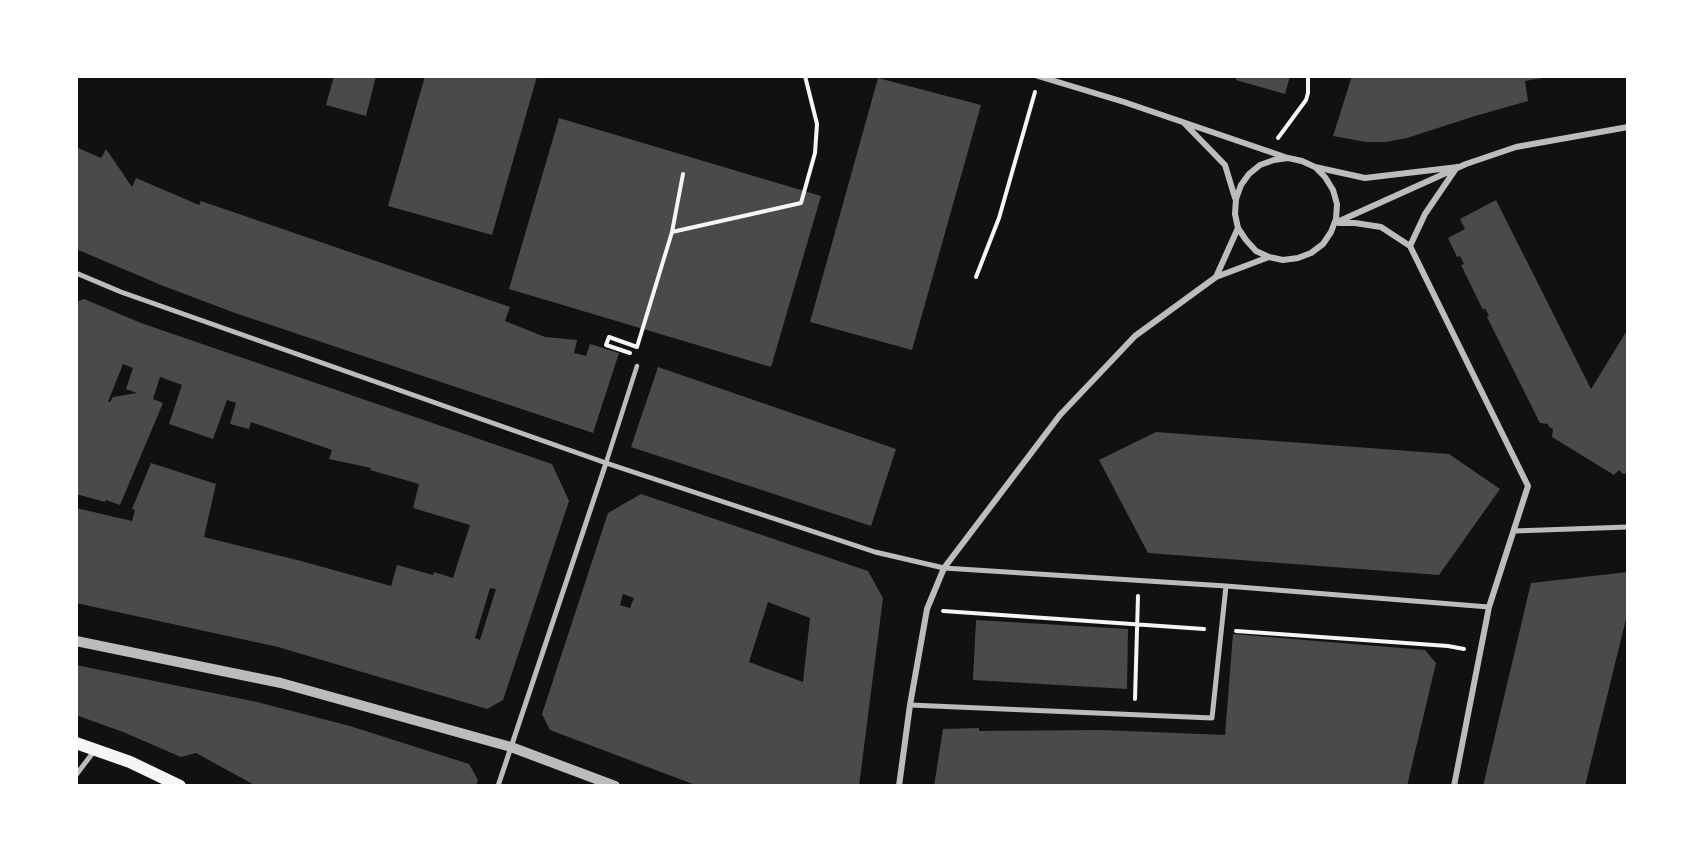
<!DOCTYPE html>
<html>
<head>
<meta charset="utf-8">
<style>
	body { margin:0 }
	#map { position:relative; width:1704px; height:862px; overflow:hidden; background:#111; font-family:"Roboto Serif",serif }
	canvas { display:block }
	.frame { position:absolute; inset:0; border:78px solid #fff; pointer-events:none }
</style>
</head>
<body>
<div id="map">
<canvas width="1704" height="862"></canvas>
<div class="frame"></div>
</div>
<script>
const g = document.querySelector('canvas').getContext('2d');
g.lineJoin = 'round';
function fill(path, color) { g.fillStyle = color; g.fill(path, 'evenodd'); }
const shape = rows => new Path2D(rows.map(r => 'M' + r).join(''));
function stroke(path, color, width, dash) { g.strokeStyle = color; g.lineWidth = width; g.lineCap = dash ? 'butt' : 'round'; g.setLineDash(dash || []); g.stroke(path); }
fill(shape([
	[334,76,376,76,366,116,326,105],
	[425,76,537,76,492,235,388,206],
	[1237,76,1290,76,1285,94,1236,80],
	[1352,76,1543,76,1543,78,1525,81,1528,101,1475,116,1407,138,1386,142,1366,142,1333,136],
	[878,78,981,105,912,350,810,322],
	[559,118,821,196,771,367,509,289],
	[76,147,101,158,106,149,132,187,136,178,199,205,201,201,510,307,505,321,545,337,577,340,574,353,586,356,590,344,619,353,593,433,235,313,161,285,76,249],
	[1496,200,1591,389,1628,329,1628,473,1623,474,1619,470,1614,475,1552,437,1553,429,1549,427,1548,424,1540,423,1487,317,1489,316,1485,308,1483,310,1461,265,1464,264,1460,256,1457,257,1448,238,1465,229,1460,219],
	[84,299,141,323,552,464,569,501,503,700,487,709,278,647,76,603,76,508,132,521,135,510,132,509,151,463,216,484,204,537,301,561,391,586,397,565,433,575,434,572,453,578,470,525,413,508,419,484,370,470,371,468,329,459,332,450,251,422,249,429,230,424,236,403,227,400,213,439,169,424,182,385,160,377,153,399,163,403,120,505,106,500,105,502,76,494,76,302],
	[123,364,133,368,126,389,137,393,113,397,110,402,108,402],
	[490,588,496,589,480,640,475,638],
	[658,367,896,449,871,526,631,447],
	[1156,432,1449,454,1500,489,1439,575,1148,553,1099,460],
	[641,494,868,571,883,598,859,786,698,786,550,730,542,714,608,513],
	[623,594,634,598,630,608,620,605],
	[768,602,810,618,803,682,749,662],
	[1628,572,1628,611,1585,786,1483,786,1531,583],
	[976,620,1128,629,1127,689,973,680],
	[1233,634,1425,650,1436,663,1407,786,934,786,943,729,979,728,979,731,1102,730,1225,735],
	[76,665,257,702,350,726,469,764,478,780,476,786,256,786,196,753,181,757,123,732,76,715]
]), '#4a4a4a');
stroke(shape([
	[1278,138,1306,100,1308,93,1308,76],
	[672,232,801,203,815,153,817,124,805,76],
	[976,277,999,218,1035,92],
	[630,353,606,345,609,337,637,347,672,232,683,174],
	[943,611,1204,629],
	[1236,631,1448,646,1464,649],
	[1135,699,1138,596]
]), '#f5f5f5', 4);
stroke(shape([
	[606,463,637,366]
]), '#bcbcbc', 4.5);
stroke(shape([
	[76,273,121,292,606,463,875,552,944,568,1226,586,1489,607],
	[1514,531,1628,527],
	[910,705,1212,718,1226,586],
	[76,775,95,750],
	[498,786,606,463]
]), '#bcbcbc', 5);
stroke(shape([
	[1038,76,1124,102,1285,157],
	[1185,124,1225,165,1235,198],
	[1315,167,1325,177,1333,190,1337,204,1336,219,1331,232,1323,244,1311,253,1298,258,1283,260,1269,257,1256,251,1246,240,1238,228,1235,214,1236,199,1241,185,1249,174,1260,165,1274,160,1288,158,1302,161,1315,167,1365,178,1458,167],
	[1335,223,1466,164,1516,147,1628,127],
	[1339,223,1355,223,1381,227,1410,246],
	[1410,246,1528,486,1489,607,1454,786],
	[1410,246,1425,214,1457,167],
	[1216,277,1238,228],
	[899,786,910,705,927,609,944,568,1060,415,1135,336,1216,277,1269,257]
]), '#bcbcbc', 6);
stroke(shape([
	[76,641,281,683,511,747,615,786]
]), '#bcbcbc', 10);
stroke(shape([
	[76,743,130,762,180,786]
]), '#f5f5f5', 12);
</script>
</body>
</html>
